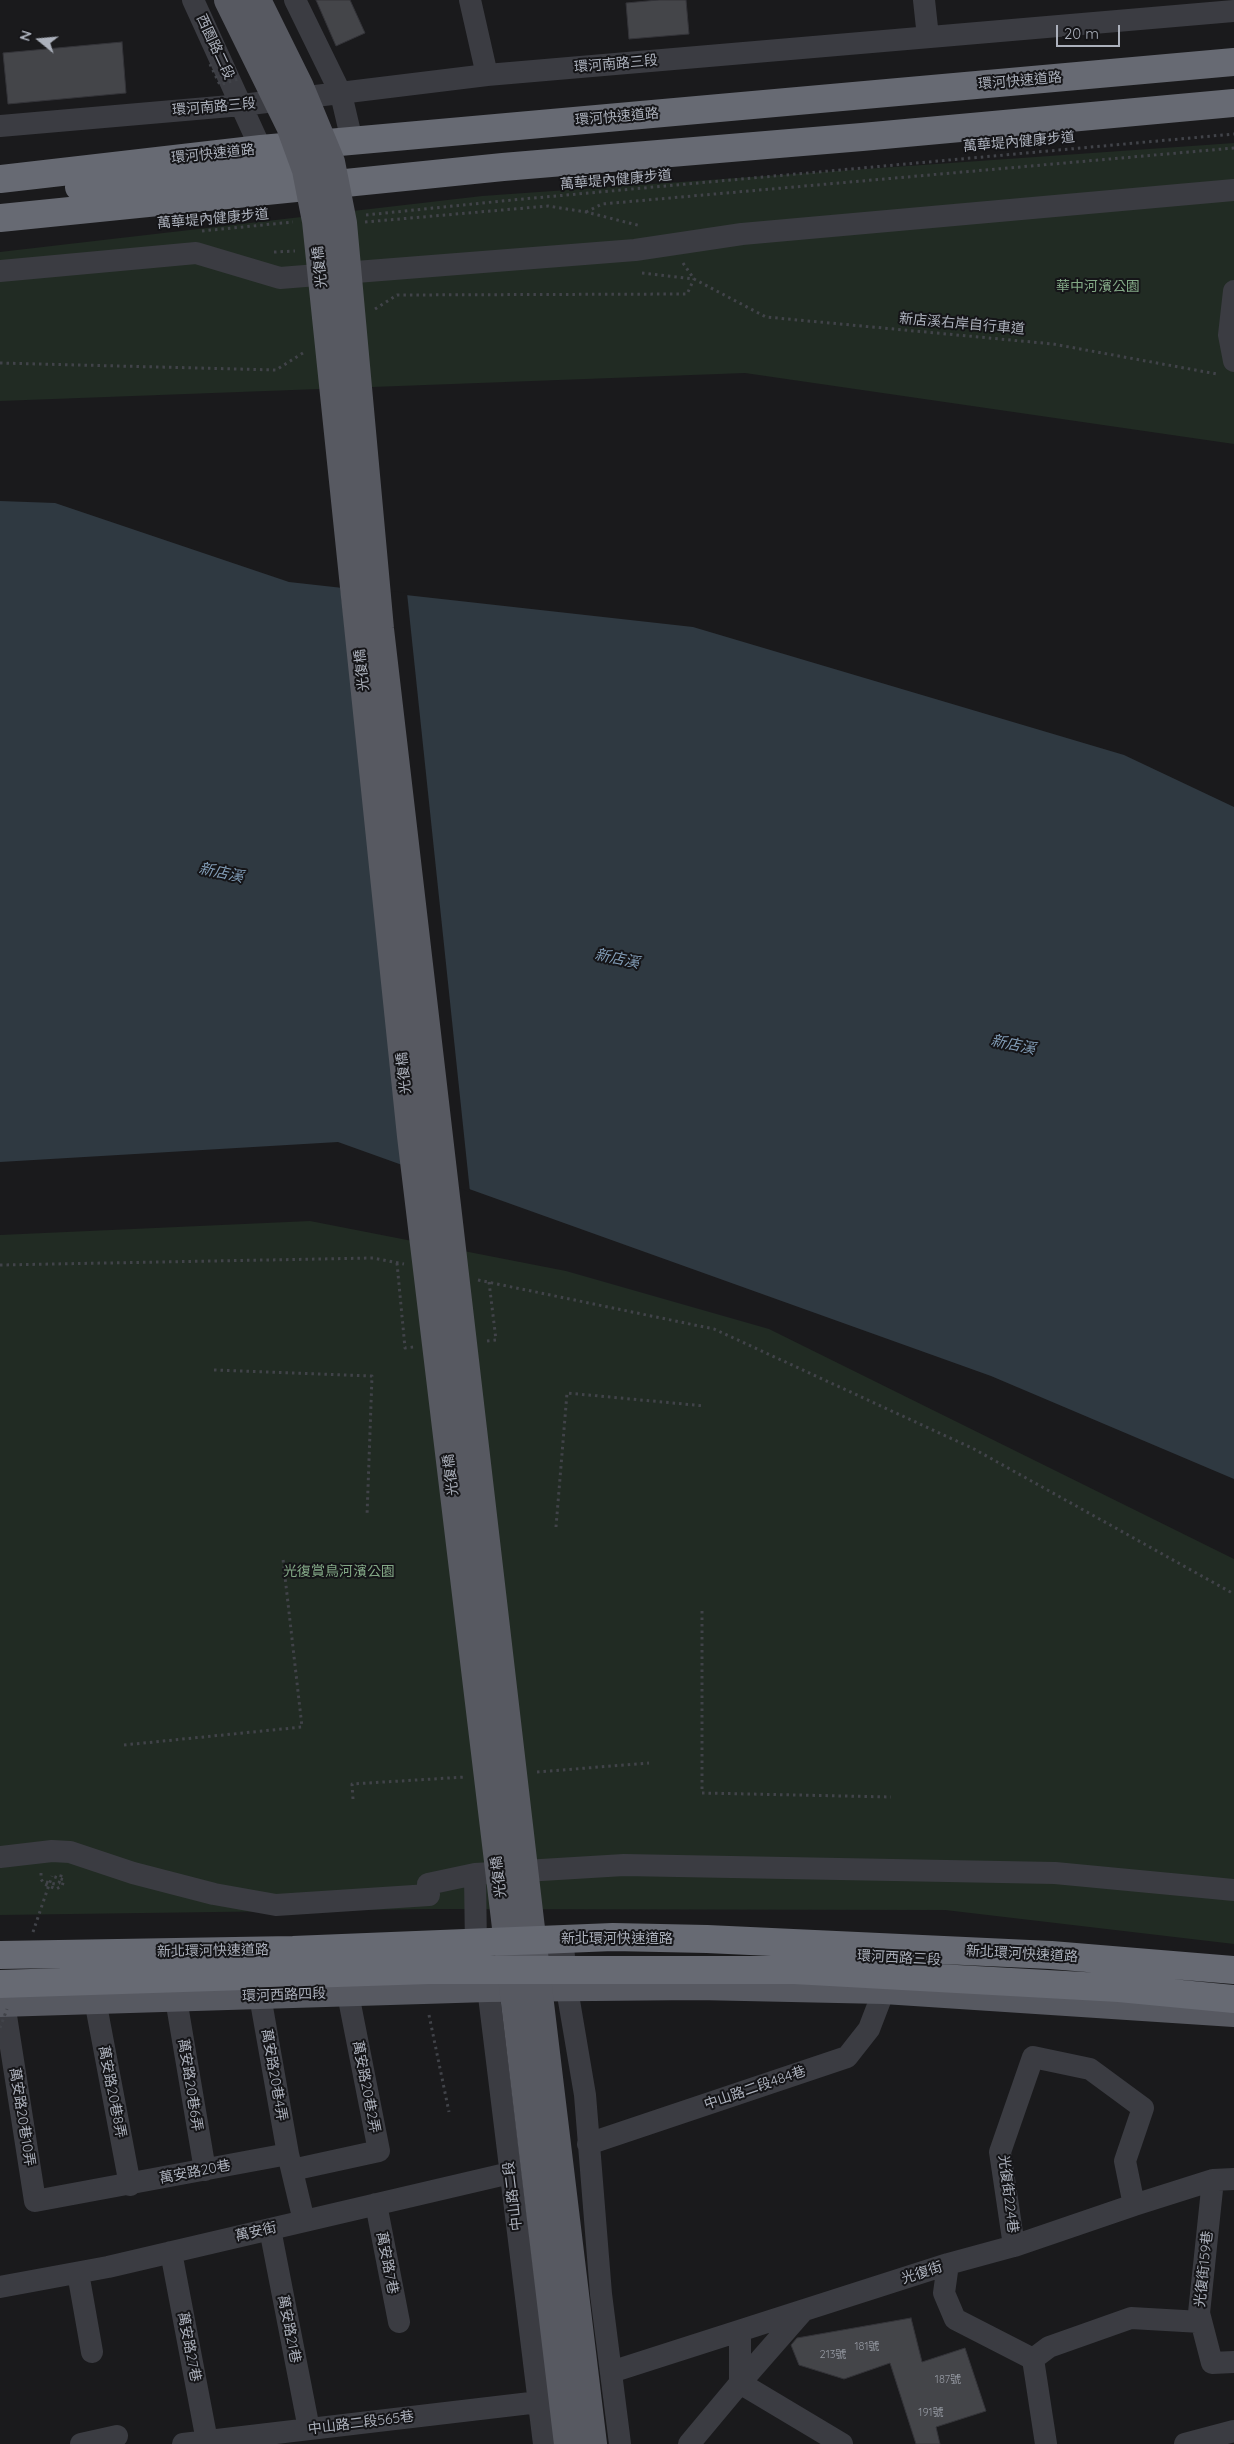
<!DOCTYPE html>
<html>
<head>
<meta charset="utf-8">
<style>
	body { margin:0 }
	#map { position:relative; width:1234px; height:2444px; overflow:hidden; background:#1a1a1c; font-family:Quicksand,sans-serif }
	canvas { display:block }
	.north { position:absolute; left:15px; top:15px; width:50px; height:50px; -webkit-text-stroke:4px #151518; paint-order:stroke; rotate:287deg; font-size:14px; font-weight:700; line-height:20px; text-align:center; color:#acb1bc }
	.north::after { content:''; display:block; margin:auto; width:18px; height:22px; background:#acb1bc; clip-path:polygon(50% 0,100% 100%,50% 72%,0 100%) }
	.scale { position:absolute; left:1056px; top:25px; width:64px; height:22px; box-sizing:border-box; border:2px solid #acb1bc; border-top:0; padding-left:6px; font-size:15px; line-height:18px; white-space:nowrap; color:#acb1bc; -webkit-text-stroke:4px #151518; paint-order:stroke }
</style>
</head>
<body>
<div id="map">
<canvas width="1234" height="2444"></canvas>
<div class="north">N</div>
<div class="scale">20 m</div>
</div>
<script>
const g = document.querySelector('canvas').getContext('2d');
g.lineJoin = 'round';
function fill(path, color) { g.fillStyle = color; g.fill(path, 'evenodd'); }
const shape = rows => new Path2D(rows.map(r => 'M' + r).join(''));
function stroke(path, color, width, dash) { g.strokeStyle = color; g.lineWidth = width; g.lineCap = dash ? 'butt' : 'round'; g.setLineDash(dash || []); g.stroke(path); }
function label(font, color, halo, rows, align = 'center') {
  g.font = font + ' Quicksand,"Noto Sans TC",sans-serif'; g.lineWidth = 4; g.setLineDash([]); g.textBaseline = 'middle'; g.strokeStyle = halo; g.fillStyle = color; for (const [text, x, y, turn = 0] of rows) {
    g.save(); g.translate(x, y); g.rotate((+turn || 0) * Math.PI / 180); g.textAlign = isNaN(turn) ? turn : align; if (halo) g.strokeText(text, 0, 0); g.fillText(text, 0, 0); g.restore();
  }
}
fill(shape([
	[1234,143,1234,444,745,373,0,401,0,252,482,196],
	[310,1221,566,1271,769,1329,1234,1559,1234,1944,945,1910,432,1909,0,1915,0,1235]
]), '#212b23');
fill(shape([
	[0,501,55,503,289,582,693,627,1124,755,1234,807,1234,1479,991,1376,338,1142,0,1162]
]), '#2f3941');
fill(shape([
	[340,585,407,593,470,1192,407,1170]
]), '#1a1a1c');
const building = shape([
	[316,0,350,0,365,33,336,46,316,0],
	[658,0,686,0,689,34,629,39,626,3,658,0],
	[122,42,126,93,8,104,3,53,122,42],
	[911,2318,922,2362,965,2348,986,2411,936,2427,940,2444,916,2444,890,2363,844,2379,799,2365,791,2345,797,2338,911,2318]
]);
fill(building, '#444549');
stroke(building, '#343439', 1);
stroke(shape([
	[586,212,602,204,1234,148],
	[366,215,512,200,1234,134],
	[365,222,548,206,586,212,641,226],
	[202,231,293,222],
	[274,252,295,251],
	[683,263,694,279],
	[642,273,694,279,766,317,1053,344,1217,374],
	[375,309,397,295,687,294,694,279],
	[0,363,276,370,306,351],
	[397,1263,405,1348,414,1347],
	[0,1265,373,1258,404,1264],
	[478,1280,714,1329,974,1449,1234,1594],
	[487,1341,496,1340,489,1282],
	[214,1370,372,1376,367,1516],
	[556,1527,567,1393,705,1406],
	[702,1611,702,1793,891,1797],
	[124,1745,302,1727,283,1559],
	[537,1772,649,1763],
	[353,1799,352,1784,465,1777],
	[41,1873,41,1879,44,1884,56,1889,62,1886,64,1880,52,1876],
	[46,1882,55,1884,59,1883,62,1872],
	[429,2015,449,2112]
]), '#414349', 3, [2.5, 4]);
stroke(shape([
	[193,0,261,149],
	[295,0,341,94,352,141],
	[470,0,487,75],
	[924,0,928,37],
	[0,126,242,105,487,75,1234,11],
	[0,271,196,253,280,278,305,276,635,250,742,234,1234,190],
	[1234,291,1229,335,1234,361],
	[0,1857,52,1851,70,1852,133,1873,214,1894,276,1905,429,1895,428,1884,475,1874,624,1865,1055,1873,1234,1890],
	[475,1874,476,1950,488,1988,544,2444],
	[541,1947,563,1946,567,1989,585,2095,601,2294,620,2444],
	[260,1996,288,2154],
	[176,1999,205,2170],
	[95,2000,130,2185],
	[4,2003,35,2201,288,2154,304,2221],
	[588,2144,847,2057,869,2029,884,1990],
	[292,2170,379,2151,348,1994],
	[1213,2180,1199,2313,1212,2363,1234,2362],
	[376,2204,399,2322],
	[270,2229,309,2429],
	[1014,2246,1000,2152,1033,2057,1090,2069,1143,2108,1125,2161,1134,2205],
	[171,2252,207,2441],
	[948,2264,944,2293,955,2319,1033,2359],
	[78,2273,92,2352],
	[0,2287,108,2267,510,2173],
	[740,2331,740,2383],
	[1033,2359,1049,2347,1131,2318,1201,2322],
	[1033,2359,1046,2444],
	[611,2372,948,2264,1014,2246,1134,2205,1213,2180,1234,2179],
	[740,2383,803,2311],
	[81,2444,117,2436],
	[183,2444,539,2402],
	[689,2444,740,2383,842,2444],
	[1185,2444,1234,2431]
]), '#3b3c42', 22);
stroke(shape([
	[0,2003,488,1988,698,1986,884,1990,1234,2013]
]), '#575961', 28);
stroke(shape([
	[0,179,261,149,1234,62],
	[79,187,240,172,300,171],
	[0,218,503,167,862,137,1234,103]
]), '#676a73', 28);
stroke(shape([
	[210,64,220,85,241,78],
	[33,1932,52,1876],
	[0,2028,7,2009]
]), '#414349', 3, [2.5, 4]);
stroke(shape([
	[228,0,290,126,306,170,316,221,411,1136,568,2444],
	[257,0,300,87,331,162,343,223,380,629,530,1920,593,2444]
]), '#575961', 28);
stroke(shape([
	[0,1955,293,1950,613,1937,707,1939,1051,1955,1234,1970],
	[0,1984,429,1970,794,1970,1119,1988,1234,1999]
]), '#676a73', 28);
label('11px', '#92969f', null, [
	["181號",867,2347],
	["213號",833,2355],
	["187號",948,2380],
	["191號",931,2413]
]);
label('14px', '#acb1bc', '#151518', [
	["西園路二段",215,47,65],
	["環河南路三段",616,64,-5],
	["環河快速道路",1020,81,-5],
	["環河南路三段",214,107,-5],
	["環河快速道路",617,117,-5],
	["萬華堤內健康步道",1019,142,-5],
	["環河快速道路",213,154,-6],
	["萬華堤內健康步道",616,180,-5],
	["萬華堤內健康步道",213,219,-5],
	["光復橋",320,267,-96],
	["新店溪右岸自行車道",962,324,5],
	["光復橋",362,670,-96],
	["光復橋",404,1073,-96],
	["光復橋",451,1475,-97],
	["光復橋",499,1877,-97],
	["新北環河快速道路",617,1939],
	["新北環河快速道路",213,1951,-1],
	["新北環河快速道路",1022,1954,3],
	["環河西路三段",899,1958,3],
	["環河西路四段",284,1995,-2],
	["萬安路20巷4弄",274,2075,80],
	["萬安路20巷6弄",190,2085,81],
	["萬安路20巷2弄",366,2087,79],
	["中山路二段484巷",755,2088,-19],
	["萬安路20巷8弄",112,2092,79],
	["萬安路20巷10弄",22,2117,81],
	["萬安路20巷",195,2172,-11],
	["光復街224巷",1008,2194,83],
	["中山路二段",513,2196,-97],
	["萬安街",256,2232,-13],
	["萬安路7巷",387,2263,79],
	["光復街159巷",1204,2269,-84],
	["光復街",922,2273,-18],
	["萬安路21巷",289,2329,79],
	["萬安路27巷",189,2347,79],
	["中山路二段565巷",361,2423,-7]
]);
label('14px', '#83a886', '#151518', [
	["華中河濱公園",1098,287],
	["光復賞鳥河濱公園",339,1572]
]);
label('italic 15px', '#839eb8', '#151518', [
	["新店溪",221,873,12],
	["新店溪",617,959,12],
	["新店溪",1013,1045,12]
]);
</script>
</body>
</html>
